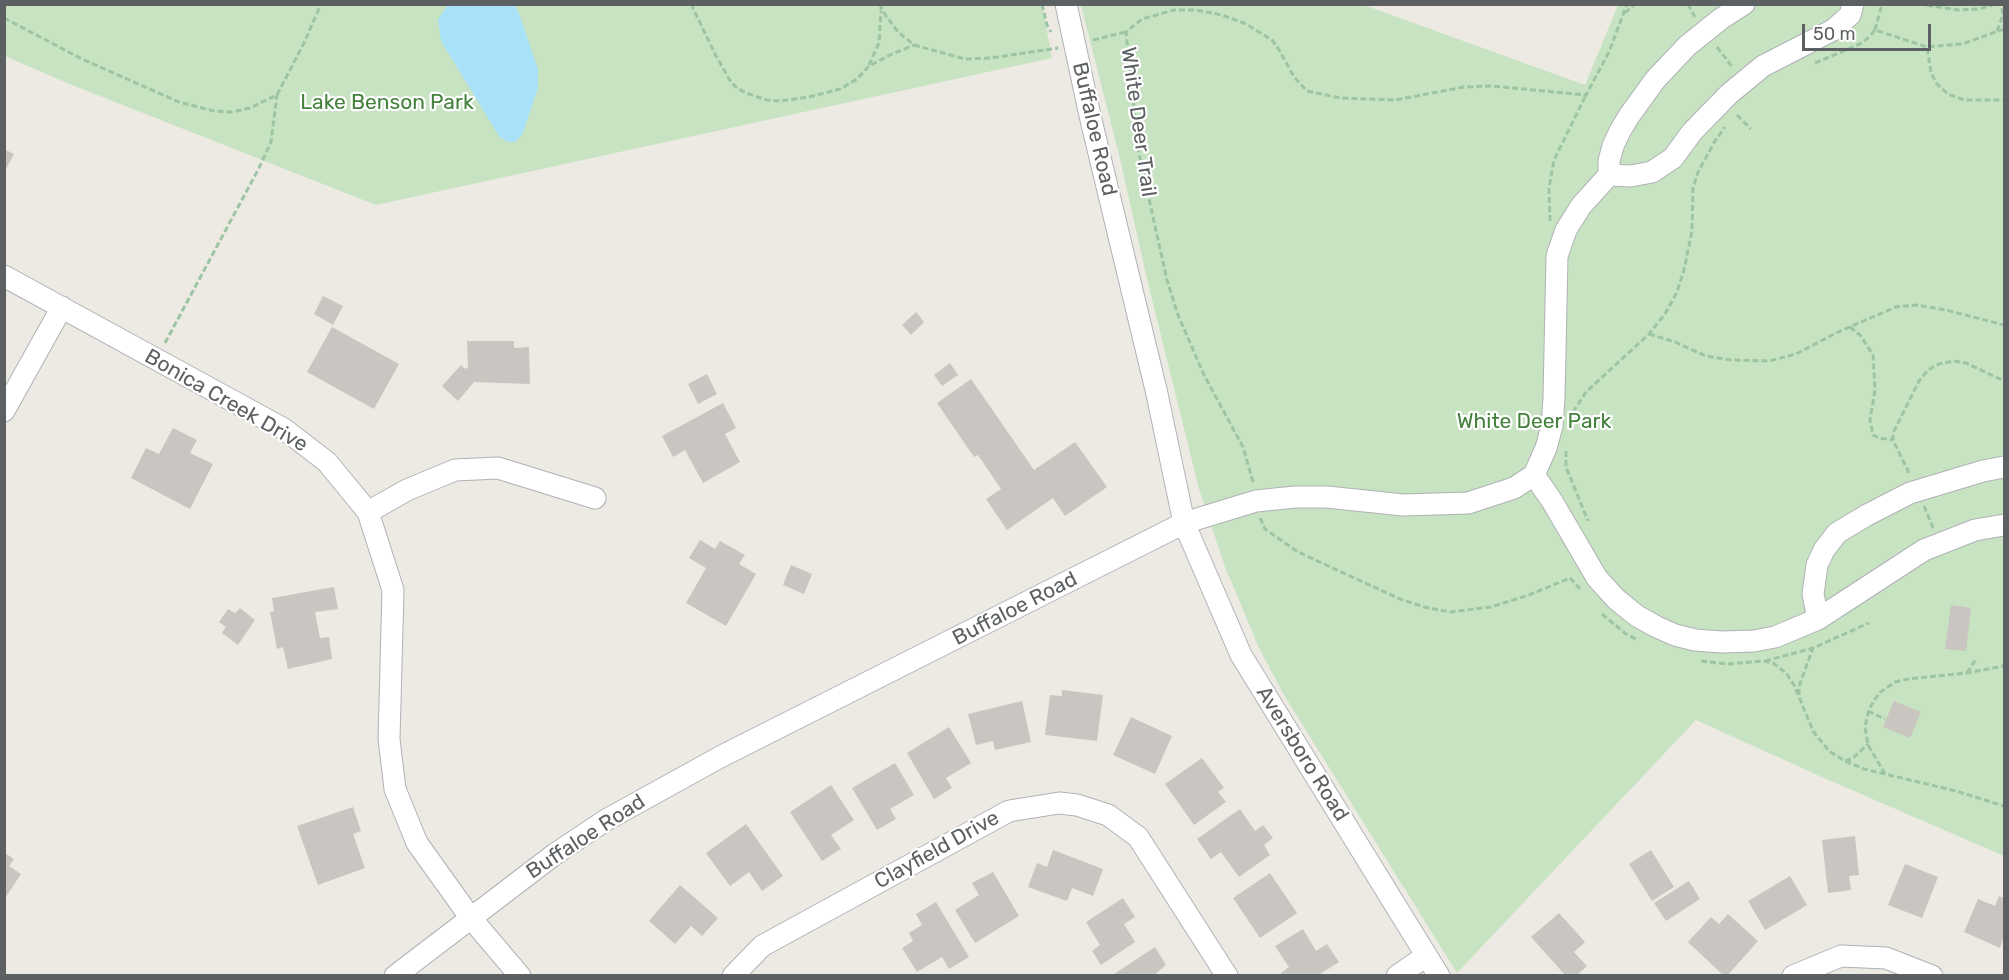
<!DOCTYPE html>
<style>
body{margin:0}
#map{position:relative;width:2009px;height:980px;overflow:hidden;background:#edeae4;font-family:Rubik,sans-serif}
canvas{display:block}
.frame{position:absolute;inset:0;border:6px solid #5c6063;pointer-events:none}
.scale{position:absolute;left:1802px;top:24px;width:129px;height:27px;box-sizing:border-box;border:3px solid #5c6063;border-top:0;padding-left:8px;font-size:18px;line-height:21px;white-space:nowrap;color:#5c6063;-webkit-text-stroke:4px #fff;paint-order:stroke}
</style>
<div id="map">
<canvas width="2009" height="980"></canvas>
<div class="frame"></div>
<div class="scale">50 m</div>
</div>
<script>
const g = document.querySelector('canvas').getContext('2d');
g.lineJoin = 'round';
function paint(path, color) {
  g.fillStyle = color;
  g.fill(path, 'evenodd');
}
function poly(rows) {
  const path = new Path2D();
  for (const r of rows) {
    path.moveTo(r[0], r[1]);
    for (let i = 2; i < r.length; i += 2) path.lineTo(r[i], r[i + 1]);
  }
  return path;
}
function strokePath(path, color, width, dash) {
  g.strokeStyle = color;
  g.lineWidth = width;
  g.lineCap = dash ? 'butt' : 'round';
  g.setLineDash(dash || []);
  g.stroke(path);
}
function drawText(font, color, halo, rows, align = 'center') {
  g.font = font + ' Rubik,sans-serif';
  g.lineWidth = 4.5;
  g.setLineDash([]);
  g.textBaseline = 'middle';
  g.strokeStyle = halo;
  g.fillStyle = color;
  for (const [text, x, y, turn = 0] of rows) {
    g.save();
    g.translate(x, y);
    g.rotate((+turn || 0) * Math.PI / 180);
    g.textAlign = isNaN(turn) ? turn : align;
    if (halo) g.strokeText(text, 0, 0);
    g.fillText(text, 0, 0);
    g.restore();
  }
}
paint(poly([
 [1042,4,1052,58,376,205,67,83,5,56,5,5],
 [1081,5,1364,5,1585,85,1618,5,2004,5,2004,856,1824,778,1696,720,1457,973,1284,695,1260,650,1225,567,1199,489,1148,283,1120,159]
]), '#c7e3c2');
paint(poly([
 [448,5,514,5,518,11,538,69,538,88,522,135,515,142,507,142,499,136,441,41,438,19]
]), '#a9e1f8');
paint(poly([
 [4,149,14,154,4,173],
 [323,296,343,306,333,325,314,314],
 [916,312,924,322,911,335,902,325],
 [332,327,399,364,374,409,307,372],
 [467,341,514,341,514,348,529,347,530,384,474,382,458,401,442,386,461,365,465,369,468,367],
 [950,363,958,375,942,386,934,375],
 [707,374,717,394,698,404,688,384],
 [971,379,1034,470,1075,442,1107,487,1065,516,1053,498,1007,530,986,499,1001,489,978,455,974,457,937,403],
 [723,403,736,428,725,434,740,462,703,483,685,450,673,457,662,436],
 [173,428,197,440,190,453,213,464,190,509,131,478,146,448,159,454],
 [700,540,715,549,720,541,745,555,739,564,756,574,726,626,686,603,706,568,689,558],
 [791,565,812,574,804,594,783,585],
 [334,587,338,609,315,612,320,638,329,637,332,659,288,669,283,647,277,649,270,612,274,611,272,598],
 [1951,605,1971,608,1966,651,1945,649],
 [240,608,255,620,238,645,222,633,226,627,219,622,228,609,235,613],
 [1062,690,1103,695,1097,741,1045,735,1050,695,1062,696],
 [1022,701,1031,742,995,750,993,741,976,745,968,714],
 [1894,701,1921,712,1910,738,1883,727],
 [1131,717,1172,736,1155,774,1113,755],
 [949,727,971,763,946,778,952,788,934,799,907,753],
 [1202,758,1224,788,1218,792,1226,802,1194,825,1165,784],
 [895,763,914,795,890,809,896,819,877,830,852,788],
 [831,785,854,820,831,835,841,849,822,861,790,812],
 [353,807,361,831,353,834,365,868,318,885,297,826],
 [1240,809,1255,831,1263,825,1273,838,1264,845,1270,855,1239,877,1221,852,1211,859,1197,839],
 [746,824,783,876,762,891,749,872,730,886,706,853],
 [1855,836,1859,875,1849,876,1851,890,1828,893,1822,840],
 [1053,850,1103,869,1093,896,1072,888,1067,901,1028,887,1037,863,1047,867],
 [1651,850,1674,887,1652,901,1629,864],
 [5,853,14,859,9,866,21,874,5,898],
 [1905,864,1938,877,1922,918,1888,905],
 [993,872,1019,916,975,943,955,910,979,895,972,883],
 [1270,873,1297,913,1260,938,1233,898],
 [1790,876,1807,905,1765,930,1748,901],
 [1689,881,1700,899,1666,921,1654,903],
 [680,885,718,918,702,936,691,926,675,944,649,921],
 [1999,896,2004,898,2004,936,2000,948,1964,932,1978,899,1995,906],
 [1123,898,1135,917,1124,924,1135,942,1101,965,1092,951,1100,945,1086,922],
 [936,902,969,957,949,969,942,957,917,972,902,948,913,941,909,933,922,925,916,914],
 [1559,913,1585,942,1574,952,1587,966,1576,976,1566,976,1531,937],
 [1728,914,1758,941,1727,976,1724,976,1688,942,1711,917,1719,924],
 [1303,929,1316,951,1327,944,1339,962,1317,976,1282,976,1281,973,1289,967,1275,946],
 [1155,947,1166,965,1153,976,1111,976]
]), '#c9c5c0');
const minor = poly([
 [1066,4,1091,120,1157,394,1184,523,1241,655,1439,976],
 [1609,175,1631,176,1652,172,1673,158,1692,132,1729,94,1763,66,1833,30,1850,15,1853,4],
 [4,276,284,429,327,462,368,512,393,590,389,739,395,789,417,843,470,917,520,976],
 [4,411,62,307],
 [1534,475,1552,501,1597,578,1616,599,1637,616,1657,627,1675,635,1695,640,1722,642,1754,641,1775,637,1818,619,1924,550,1975,530,2004,525],
 [368,512,407,490,455,470,498,468,595,498],
 [1818,619,1813,594,1817,565,1824,550,1837,533,1867,515,1910,493,1983,471,2004,467],
 [395,976,555,854,606,820,722,756,1184,523,1256,501,1295,497,1327,497,1403,505,1468,503,1514,488,1534,475,1546,448,1552,426,1554,398,1557,256,1566,230,1581,206,1609,175,1609,161,1613,146,1620,131,1629,116,1655,80,1687,46,1722,18,1744,4],
 [733,976,762,946,1009,811,1059,803,1077,805,1108,815,1138,837,1227,976],
 [1397,976,1426,956],
 [1793,976,1841,956,1886,958,1932,976]
]);
strokePath(minor, '#afb2b5', 23);
strokePath(poly([
 [691,4,716,56,731,82,737,88,746,93,767,100,780,101,809,97,840,89,857,79,869,66,890,55,914,45],
 [881,4,881,9,898,32,914,45,965,59,991,58,1058,48],
 [1042,4,1047,25,1051,32],
 [1688,4,1695,17],
 [1918,4,1959,10,1979,9,1996,4],
 [2003,4,2004,5],
 [1625,13,1635,4],
 [4,18,82,59,179,102,214,111,232,112,250,108,277,95,304,43,321,4],
 [2004,29,1962,44,1927,47,1931,73,1937,84,1948,94,1964,100,2004,100],
 [1875,30,1882,4],
 [1997,31,2003,15,2001,4],
 [1093,40,1126,32],
 [1717,47,1733,68],
 [1815,63,1860,44,1868,38,1875,30,1927,47],
 [869,65,879,43,881,11],
 [1737,115,1751,129],
 [1550,221,1549,188,1554,160,1586,95],
 [1850,327,1860,335,1873,355,1875,390,1870,420,1873,435,1879,438,1893,440],
 [1649,334,1675,342,1706,356,1731,360,1769,361,1796,354,1838,332,1896,307,1916,305,1946,310,2004,325],
 [165,343,259,168,271,142,277,95],
 [1573,412,1586,392,1649,334,1665,314,1677,292,1684,270,1692,231,1693,188,1698,172,1715,141,1725,127],
 [1566,451,1566,467,1588,521],
 [1909,473,1893,440,1893,433,1919,381,1928,370,1939,364,1954,361,1966,363,2004,381],
 [1253,482,1243,447,1204,375,1178,315,1167,280,1139,154,1126,32,1142,19,1174,10,1196,10,1222,15,1246,24,1272,40,1278,48,1294,77,1307,91,1341,98,1395,100,1464,87,1492,86,1586,95,1609,52,1627,4],
 [1924,506,1933,528],
 [1260,518,1265,529,1298,552,1400,599,1424,607,1450,612,1491,607,1529,595,1570,578,1580,589],
 [1602,614,1626,634,1638,640],
 [1701,661,1727,664,1763,661,1773,663,1786,673,1794,685,1813,731,1829,751,1845,761,1864,769,1956,791,2004,806],
 [1765,661,1813,648,1869,623],
 [1967,673,1976,659],
 [1799,695,1799,686,1813,648],
 [1868,711,1885,719],
 [1845,761,1853,758,1868,744],
 [1885,774,1868,745,1865,727,1869,709,1879,693,1895,682,1908,679,1966,673,2004,666]
]), '#9dc5a3', 3, [6, 3]);
strokePath(minor, '#fff', 21);
drawText('21px', '#43813c', '#fff', [
 ["Lake Benson Park",387,103],
 ["White Deer Park",1534,422]
]);
drawText('21px', '#5c6063', '#fff', [
 ["White Deer Trail",1138,122,82],
 ["Buffaloe Road",1094,129,77],
 ["Bonica Creek Drive",226,401,30],
 ["Buffaloe Road",1015,609,-27],
 ["Aversboro Road",1302,754,58],
 ["Buffaloe Road",586,837,-33],
 ["Clayfield Drive",937,850,-29]
]);
</script>
